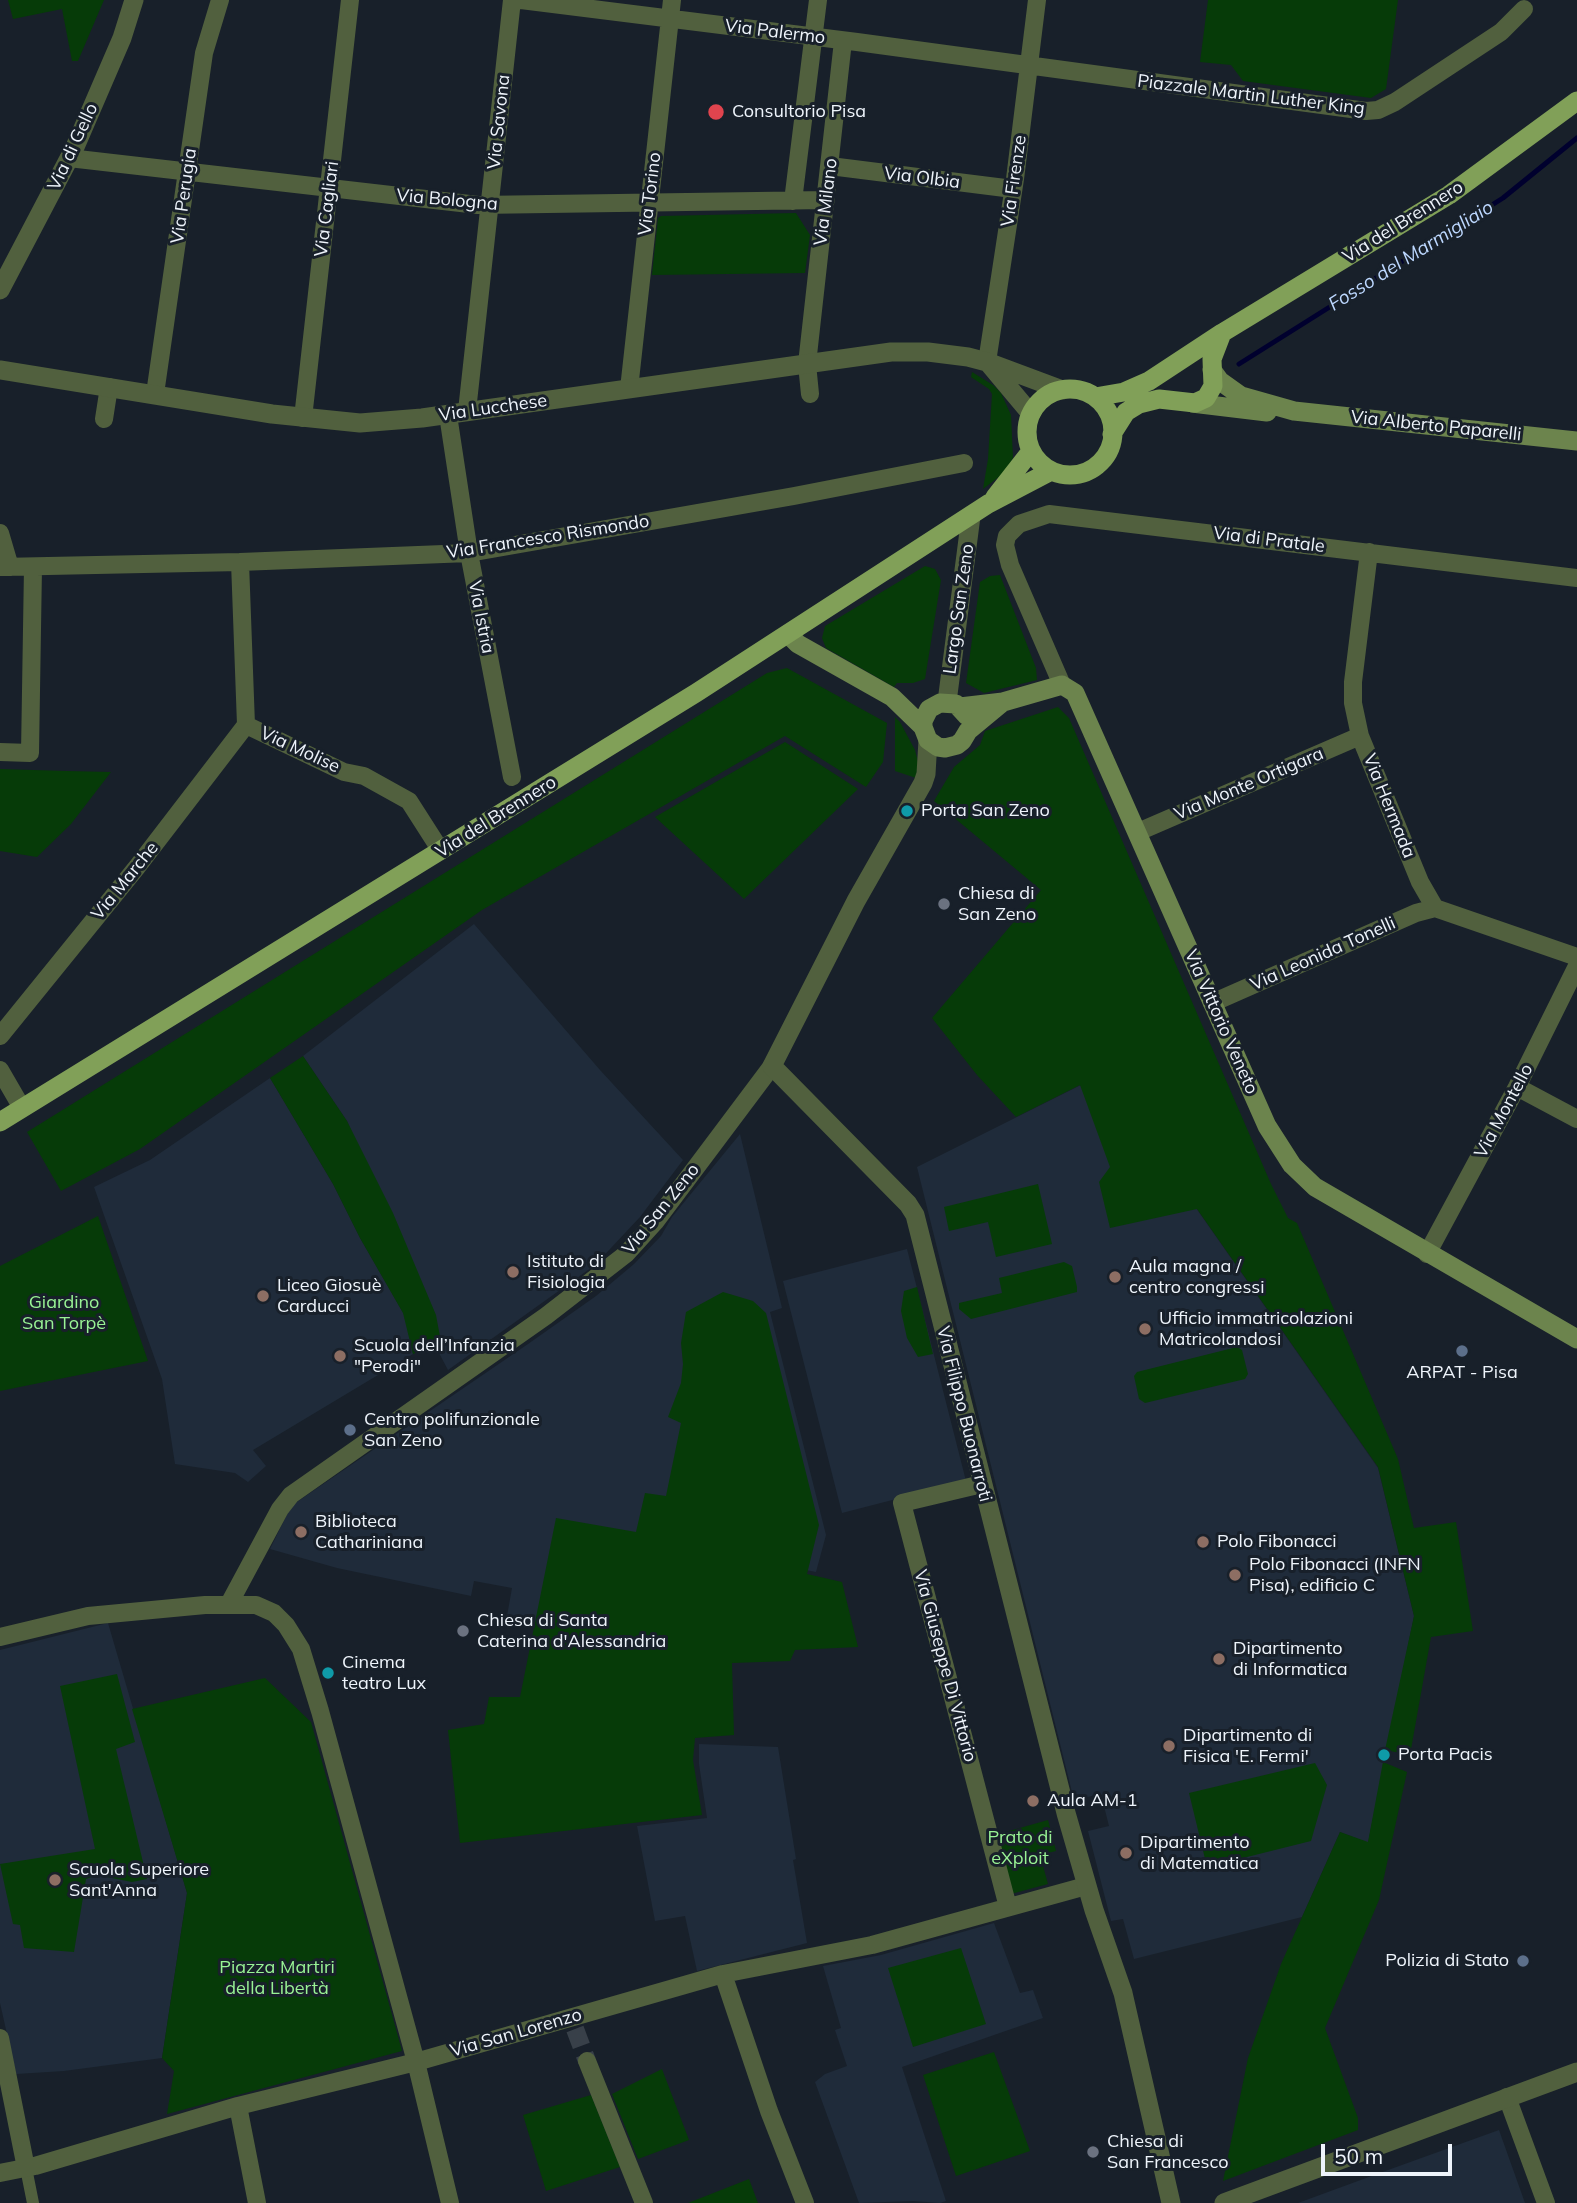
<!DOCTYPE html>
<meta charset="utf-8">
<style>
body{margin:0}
#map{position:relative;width:1577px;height:2203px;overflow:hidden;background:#18202a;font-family:Mulish,sans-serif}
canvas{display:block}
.scale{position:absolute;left:1321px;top:2144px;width:131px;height:32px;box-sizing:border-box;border:4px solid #eef4fb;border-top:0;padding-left:9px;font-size:21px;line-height:24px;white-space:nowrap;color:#eef4fb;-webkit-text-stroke:5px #18202a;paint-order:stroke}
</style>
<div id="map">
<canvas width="1577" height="2203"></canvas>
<div class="scale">50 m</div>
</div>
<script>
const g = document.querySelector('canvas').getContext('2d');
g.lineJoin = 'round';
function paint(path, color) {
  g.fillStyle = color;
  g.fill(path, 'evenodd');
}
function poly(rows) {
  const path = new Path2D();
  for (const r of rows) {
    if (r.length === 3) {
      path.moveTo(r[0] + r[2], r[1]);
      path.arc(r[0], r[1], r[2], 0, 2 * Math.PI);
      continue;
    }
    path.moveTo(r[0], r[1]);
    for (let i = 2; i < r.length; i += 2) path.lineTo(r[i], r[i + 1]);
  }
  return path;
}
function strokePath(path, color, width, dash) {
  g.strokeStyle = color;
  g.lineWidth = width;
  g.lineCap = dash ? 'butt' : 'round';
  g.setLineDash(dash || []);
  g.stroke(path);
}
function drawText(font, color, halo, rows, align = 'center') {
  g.font = font + ' Mulish,sans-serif';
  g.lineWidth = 6;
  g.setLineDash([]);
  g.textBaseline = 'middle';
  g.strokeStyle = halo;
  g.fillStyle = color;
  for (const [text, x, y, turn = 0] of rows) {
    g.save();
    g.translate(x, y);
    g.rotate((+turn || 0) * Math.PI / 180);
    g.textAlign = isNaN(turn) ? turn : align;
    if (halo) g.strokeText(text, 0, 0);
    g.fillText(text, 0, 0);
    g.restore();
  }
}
paint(poly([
 [474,924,600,1070,683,1160,640,1217,595,1265,448,1370,439,1353,441,1342,347,1121,303,1056],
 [1129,1061,1196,1208,1378,1468,1414,1616,1368,1843,1340,1832,1302,1917,1134,1959,1123,1919,1111,1921,1088,1831,1109,1826,1101,1794,1083,1798,1072,1792,917,1167],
 [270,1078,333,1184,360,1238,405,1316,413,1354,253,1450,266,1466,248,1482,235,1473,175,1464,162,1379,94,1187,150,1160],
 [740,1134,782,1308,770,1312,826,1535,816,1572,667,1543,643,1645,507,1616,512,1588,474,1581,471,1596,337,1568,270,1549,291,1506,528,1344,596,1296,634,1264,661,1236,672,1217],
 [907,1249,966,1481,842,1513,783,1281],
 [108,1623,187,1893,162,2058,64,2071,16,2074,0,2003,0,1650],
 [699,1744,778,1747,796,1859,793,1860,807,1943,697,1971,685,1916,655,1921,637,1826,707,1818,699,1764],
 [994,1923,1020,1993,1033,1990,1043,2018,902,2067,946,2201,940,2203,913,2201,859,2203,815,2082,825,2074,847,2066,835,2030,841,2028,823,1966,881,1955],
 [1499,2130,1525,2203,1298,2203,1377,2174]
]), '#1f2b3a');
paint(poly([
 [8,0,104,0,78,61,72,61,62,9,13,19],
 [1208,0,1398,0,1386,89,1371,98,1243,81,1231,65,1200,62],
 [796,213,810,235,805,273,652,275,658,218,661,216],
 [972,372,993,385,1001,393,1011,415,1013,458,1004,473,983,489,988,459,992,394,989,389,971,377],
 [925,566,935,569,941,580,925,679,913,683,897,683,894,687,826,648,822,638,825,626],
 [1000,575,1036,668,1037,680,984,693,966,683,980,582,990,576],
 [787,668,887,723,883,762,866,787,785,736,482,910,140,1149,61,1191,27,1132,767,673],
 [1058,707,1069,718,1271,1184,1288,1218,1297,1223,1398,1459,1414,1528,1456,1522,1473,1631,1431,1637,1410,1755,1385,1750,1414,1616,1378,1467,1197,1209,1110,1228,1099,1182,1110,1167,1080,1085,1016,1117,977,1075,932,1018,1041,890,934,801,954,767,980,745,985,731],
 [895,717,900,722,915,750,918,762,916,778,895,771],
 [785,742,858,789,744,899,655,817],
 [0,769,67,771,111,772,71,824,37,857,0,851],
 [303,1056,347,1121,393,1213,436,1315,441,1342,413,1354,403,1313,360,1238,333,1184,270,1078],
 [1038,1184,1052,1244,996,1257,988,1222,949,1231,944,1207],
 [98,1216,148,1361,0,1391,0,1266],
 [1064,1262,1072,1266,1077,1287,1077,1292,1073,1293,971,1319,959,1309,959,1303,1002,1293,999,1278],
 [917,1287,933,1354,918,1357,907,1338,901,1311,904,1291],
 [723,1292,753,1301,766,1313,819,1525,807,1574,842,1582,858,1647,795,1650,790,1661,732,1663,734,1735,695,1738,693,1760,702,1815,460,1843,448,1730,484,1724,489,1697,520,1697,556,1518,636,1532,645,1493,666,1496,681,1423,668,1417,681,1383,683,1364,681,1343,686,1312],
 [1237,1347,1242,1350,1248,1374,1245,1379,1145,1403,1139,1399,1134,1376,1137,1372],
 [117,1674,135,1742,116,1749,147,1879,132,1882,107,1877,103,1873,86,1879,74,1952,24,1948,20,1925,13,1924,0,1864,95,1849,60,1686],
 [265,1678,311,1722,402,2051,167,2114,174,2071,162,2058,187,1893,132,1709],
 [1383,1762,1407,1772,1379,1900,1325,2028,1358,2118,1358,2130,1223,2181,1248,2058,1281,1964,1340,1832,1368,1842],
 [1315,1763,1327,1785,1311,1841,1207,1867,1189,1793],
 [1048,1820,1056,1851,1040,1855,1048,1884,1011,1894,995,1835],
 [961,1948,986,2024,913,2047,888,1968],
 [994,2052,1030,2151,956,2176,923,2075],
 [662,2069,689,2140,638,2159,612,2094],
 [591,2095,620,2167,546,2191,523,2115],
 [749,2179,758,2203,688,2203]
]), '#063b08');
strokePath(poly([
 [1239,364,1503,198,1577,138]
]), '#00002e', 5);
strokePath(poly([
 [575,2029,587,2061]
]), '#384049', 18, [18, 9]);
strokePath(poly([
 [26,2168,33,2203]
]), '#51603e', 12);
strokePath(poly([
 [521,0,857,42,1366,111,1378,110,1395,102,1501,32,1524,9],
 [69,158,478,205,826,200],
 [830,166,1013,189],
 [793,201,818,0],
 [987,362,1015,179,1037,0],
 [629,389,672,0],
 [155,394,204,53,220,0],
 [810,394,807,364,843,41],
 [467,411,512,0],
 [448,415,469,553,512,777],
 [303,418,350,0],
 [104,419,109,387],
 [0,533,10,567],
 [1369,552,1353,682,1353,703,1360,736,1420,882,1435,908,1577,957],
 [240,562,246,725,344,772,364,776,409,801,441,851],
 [0,567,240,562,469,553,794,496,964,463],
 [1062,685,1010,565,1005,545,1007,536,1019,524,1049,514,1577,578],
 [0,752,30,753,33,567],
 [1138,832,1360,736],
 [1212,1003,1416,913,1435,908],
 [0,1036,137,867,246,725],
 [0,1070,22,1108],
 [1517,1087,1577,1119],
 [1427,1254,1517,1087,1577,966],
 [982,1484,902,1503,1008,1907],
 [229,1604,280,1509,291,1495,546,1316,626,1254,655,1222,772,1066],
 [0,1637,88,1616,205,1605,256,1605,274,1613,286,1625,301,1649,320,1711,416,2062,450,2203],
 [723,1974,769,2111,805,2203],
 [0,2038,26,2168],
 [587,2061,644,2203],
 [1507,2097,1546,2203],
 [238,2106,257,2203],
 [0,2173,35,2166,238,2106,416,2062,723,1974,872,1945,1086,1886]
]), '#51603e', 18);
strokePath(poly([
 [0,290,75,147,122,38,134,0],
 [990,365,1031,414],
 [0,370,272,414,360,423,422,418,891,352,928,352,968,357,987,362,1062,390],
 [947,702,971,516],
 [928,740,926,774,923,783,856,901,772,1066,908,1204,915,1215,1066,1813,1094,1910,1123,1993,1171,2203],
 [1224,2203,1577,2072]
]), '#51603e', 19);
strokePath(poly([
 [1212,370,1220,381,1241,396,1294,411,1577,441],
 [1192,403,1267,412],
 [788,634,798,644,892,697,923,727,928,740,938,747,945,748,957,745,962,741,968,731,1003,702],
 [960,707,1003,702,1062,685,1075,693,1267,1126,1292,1165,1315,1187,1577,1339],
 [923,727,923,721,929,709,940,703,956,704,967,716]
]), '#6c844d', 19);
strokePath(poly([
 [1070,432,43],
 [1095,397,1124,392,1149,381,1222,333,1449,195,1577,101],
 [1112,434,1126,412,1139,404,1159,399,1195,403,1206,398,1213,386,1212,359,1222,333],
 [995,497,1031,451],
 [0,1122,696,693,988,504,1051,471]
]), '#81a058', 19);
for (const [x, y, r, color] of [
 [716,112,9,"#e0444e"],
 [907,811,7,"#0f9aa8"],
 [944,904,7,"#6b7280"],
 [513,1272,7,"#8d6e63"],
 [1115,1277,7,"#8d6e63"],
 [263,1296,7,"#8d6e63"],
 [1145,1329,7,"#8d6e63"],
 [1462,1351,7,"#5c6f8a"],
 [340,1356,7,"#8d6e63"],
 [350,1430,7,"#5c6f8a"],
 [301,1532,7,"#8d6e63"],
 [1203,1542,7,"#8d6e63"],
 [1235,1575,7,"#8d6e63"],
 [463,1631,7,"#6b7280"],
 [1219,1659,7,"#8d6e63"],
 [328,1673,7,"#0f9aa8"],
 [1169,1746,7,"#8d6e63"],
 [1384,1755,7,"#0f9aa8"],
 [1033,1801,7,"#8d6e63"],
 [1126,1853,7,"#8d6e63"],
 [55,1880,7,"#8d6e63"],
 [1523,1961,7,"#5c6f8a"],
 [1093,2152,7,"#6b7280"]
]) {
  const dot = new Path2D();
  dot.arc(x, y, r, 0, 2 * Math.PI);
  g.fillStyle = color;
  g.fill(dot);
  strokePath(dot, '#18202a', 2.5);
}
drawText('18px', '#eef4fb', '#18202a', [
 ["Via Palermo",775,32,7],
 ["Piazzale Martin Luther King",1251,95,7],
 ["Via Savona",499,122,-84],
 ["Via di Gello",73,147,-65],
 ["Via Olbia",922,178,7],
 ["Via Firenze",1014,181,-82],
 ["Via Torino",650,194,-83],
 ["Via Perugia",184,196,-82],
 ["Via Bologna",447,200,5],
 ["Via Milano",826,202,-83],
 ["Via Cagliari",327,209,-83],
 ["Via del Brennero",1403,222,-32],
 ["Via Lucchese",493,408,-8],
 ["Via Alberto Paparelli",1436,426,6],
 ["Via Francesco Rismondo",548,537,-9],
 ["Via di Pratale",1269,540,7],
 ["Largo San Zeno",959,609,-82],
 ["Via Istria",481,617,79],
 ["Via Molise",300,750,25],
 ["Via Monte Ortigara",1249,784,-23],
 ["Via Hermada",1389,806,68],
 ["Via del Brennero",496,817,-32],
 ["Via Marche",125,881,-51],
 ["Via Leonida Tonelli",1323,954,-24],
 ["Via Vittorio Veneto",1221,1022,66],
 ["Via Montello",1504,1111,-62],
 ["Via San Zeno",661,1209,-51],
 ["Via Filippo Buonarroti",964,1414,76],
 ["Via Giuseppe Di Vittorio",945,1666,75],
 ["Via San Lorenzo",516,2033,-16]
]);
drawText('18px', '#eef4fb', '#18202a', [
 ["Consultorio Pisa",732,112],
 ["Porta San Zeno",921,811],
 ["Chiesa di",958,894],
 ["San Zeno",958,915],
 ["Istituto di",527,1262],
 ["Fisiologia",527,1283],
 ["Aula magna /",1129,1267],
 ["centro congressi",1129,1288],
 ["Liceo Giosuè",277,1286],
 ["Carducci",277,1307],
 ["Ufficio immatricolazioni",1159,1319],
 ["Matricolandosi",1159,1340],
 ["Scuola dell’Infanzia",354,1346],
 ["\"Perodi\"",354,1367],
 ["ARPAT - Pisa",1462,1373,"center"],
 ["Centro polifunzionale",364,1420],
 ["San Zeno",364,1441],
 ["Biblioteca",315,1522],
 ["Cathariniana",315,1543],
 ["Polo Fibonacci",1217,1542],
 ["Polo Fibonacci (INFN",1249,1565],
 ["Pisa), edificio C",1249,1586],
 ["Chiesa di Santa",477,1621],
 ["Caterina d'Alessandria",477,1642],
 ["Dipartimento",1233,1649],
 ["di Informatica",1233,1670],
 ["Cinema",342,1663],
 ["teatro Lux",342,1684],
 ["Dipartimento di",1183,1736],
 ["Fisica 'E. Fermi'",1183,1757],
 ["Porta Pacis",1398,1755],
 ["Aula AM-1",1047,1801],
 ["Dipartimento",1140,1843],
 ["di Matematica",1140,1864],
 ["Scuola Superiore",69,1870],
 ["Sant'Anna",69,1891],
 ["Polizia di Stato",1509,1961,"right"],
 ["Chiesa di",1107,2142],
 ["San Francesco",1107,2163]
], 'left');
drawText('18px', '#99f395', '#18202a', [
 ["Giardino",64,1303],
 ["San Torpè",64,1324],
 ["Prato di",1020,1838],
 ["eXploit",1020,1859],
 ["Piazza Martiri",277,1968],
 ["della Libertà",277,1989]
]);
drawText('italic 19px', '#bdd8ff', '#18202a', [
 ["Fosso del Marmigliaio",1411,256,-32]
]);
</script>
